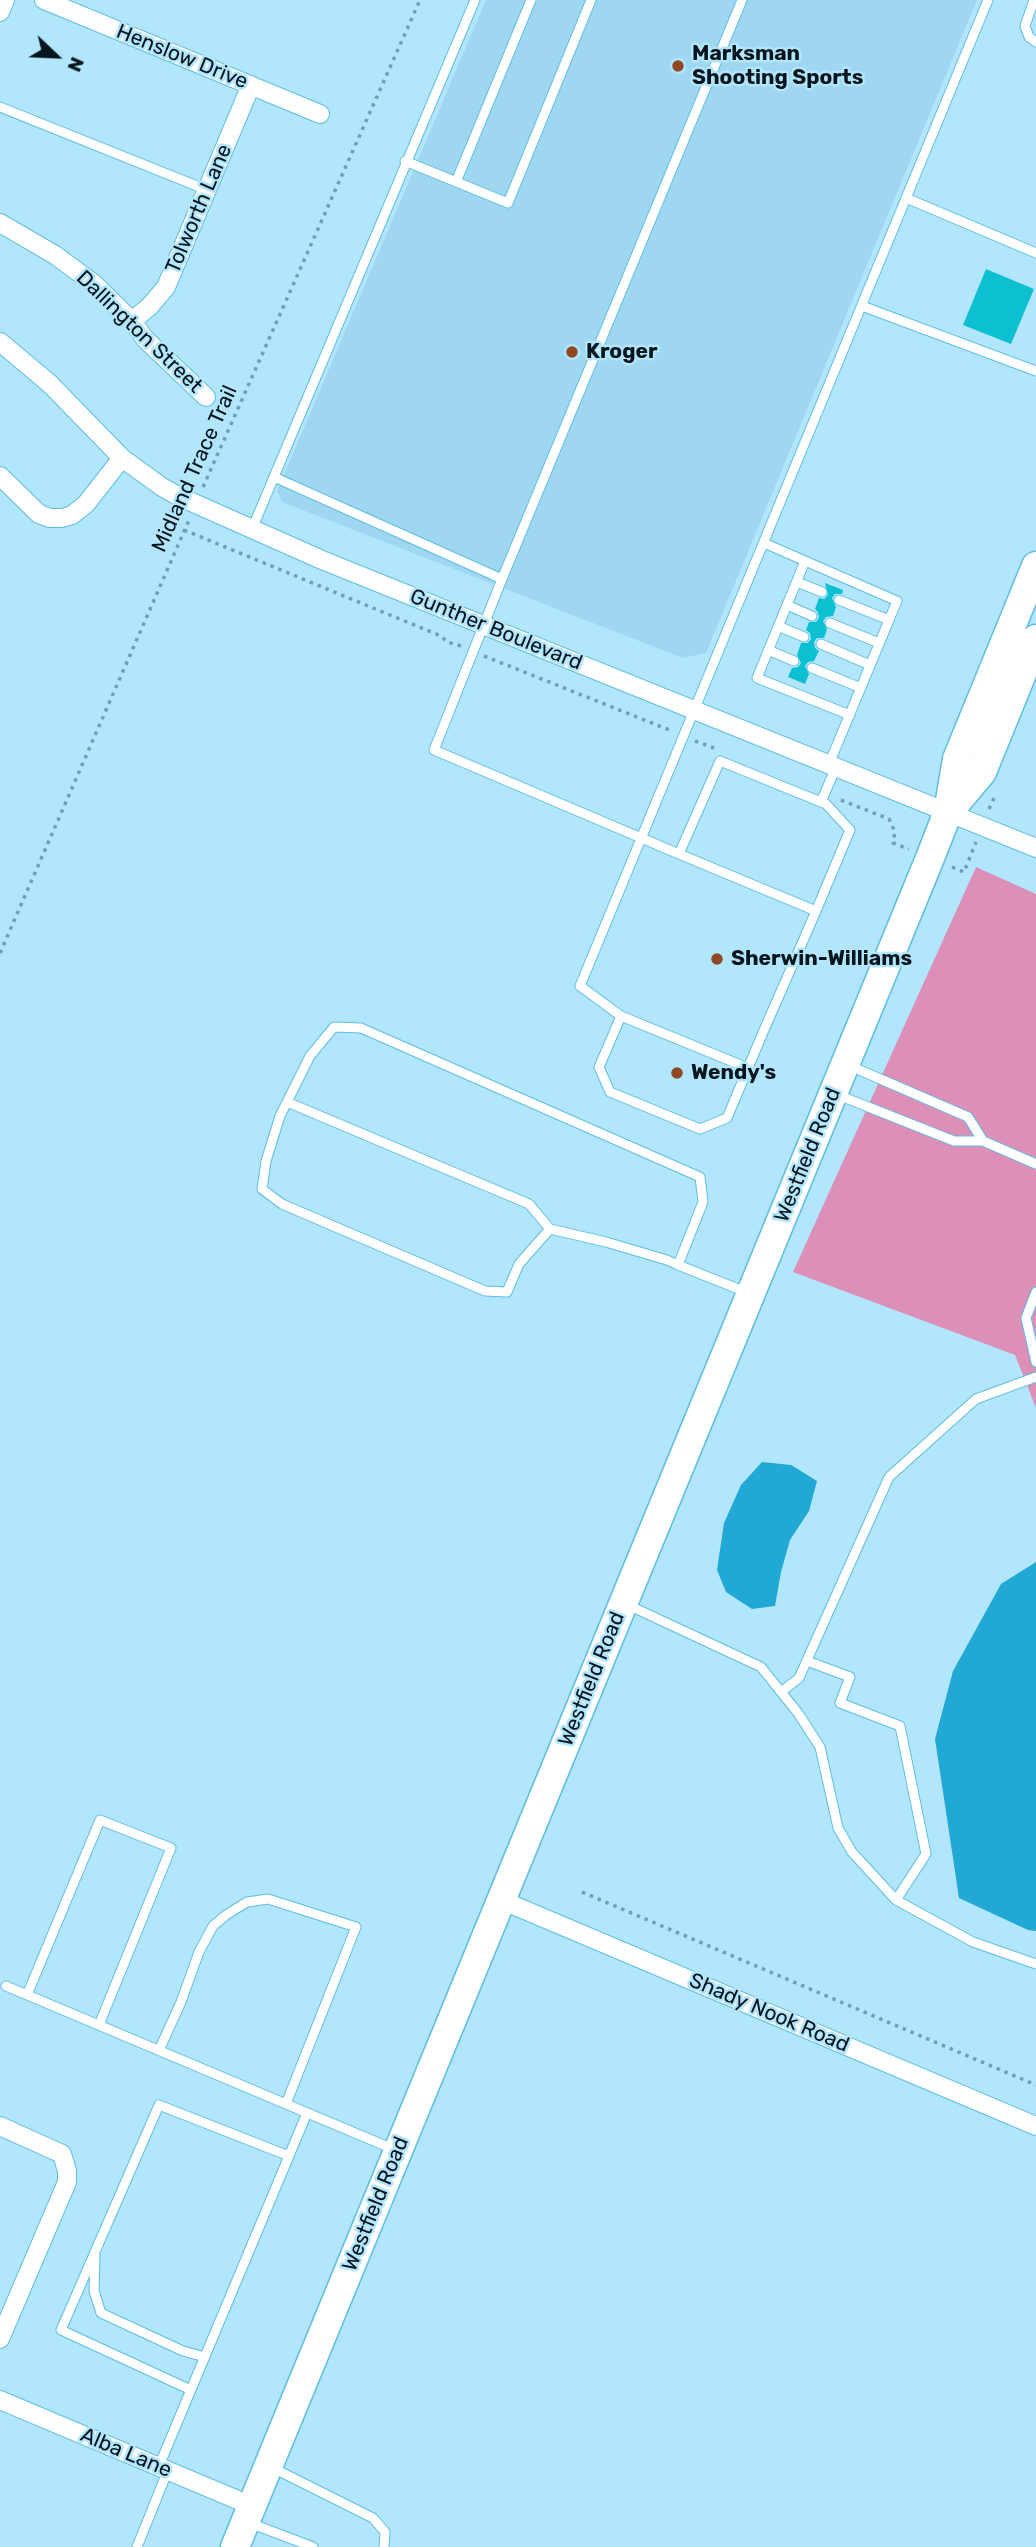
<!DOCTYPE html>
<style>
body{margin:0}
#map{position:relative;width:1036px;height:2547px;overflow:hidden;background:#b2e6fe;font-family:Rubik,sans-serif}
canvas{display:block}
.north{position:absolute;left:21px;top:21px;width:70px;height:70px;-webkit-text-stroke:5px #b2e6fe;paint-order:stroke;rotate:113deg;font-size:19px;font-weight:700;line-height:28px;text-align:center;color:#02141c}
.north::after{content:'';display:block;margin:auto;width:24px;height:32px;background:#02141c;clip-path:polygon(50% 0,100% 100%,50% 72%,0 100%)}
</style>
<div id="map">
<canvas width="1036" height="2547"></canvas>
<div class="north">N</div>
</div>
<script>
const g = document.querySelector('canvas').getContext('2d');
g.lineJoin = 'round';
function paint(path, color) {
  g.fillStyle = color;
  g.fill(path, 'evenodd');
}
function poly(rows) {
  const path = new Path2D();
  for (const r of rows) {
    path.moveTo(r[0], r[1]);
    for (let i = 2; i < r.length; i += 2) path.lineTo(r[i], r[i + 1]);
  }
  return path;
}
function strokePath(path, color, width, dash) {
  g.strokeStyle = color;
  g.lineWidth = width;
  g.lineCap = dash ? 'butt' : 'round';
  g.setLineDash(dash || []);
  g.stroke(path);
}
function drawText(font, color, halo, rows, align = 'center') {
  g.font = font + ' Rubik,sans-serif';
  g.lineWidth = 5;
  g.setLineDash([]);
  g.textBaseline = 'middle';
  g.strokeStyle = halo;
  g.fillStyle = color;
  for (const [text, x, y, turn = 0] of rows) {
    g.save();
    g.translate(x, y);
    g.rotate((+turn || 0) * Math.PI / 180);
    g.textAlign = isNaN(turn) ? turn : align;
    if (halo) g.strokeText(text, 0, 0);
    g.fillText(text, 0, 0);
    g.restore();
  }
}
paint(poly([
 [486,0,977,0,706,653,683,658,282,502,277,491]
]), '#9ed7ef');
paint(poly([
 [976,867,1036,894,1036,1408,1015,1355,793,1272]
]), '#dc90b8');
paint(poly([
 [762,1462,791,1465,817,1481,809,1511,790,1540,781,1572,775,1606,752,1609,726,1592,717,1570,724,1523,741,1485],
 [1036,1562,1036,1931,1028,1930,959,1898,935,1739,953,1671,1001,1584]
]), '#22a8d5');
paint(poly([
 [986,269,1034,289,1011,344,963,325],
 [825,583,843,590,842,594,835,594,832,598,836,607,833,616,826,617,823,621,827,629,824,638,817,638,814,642,815,648,819,651,814,661,808,662,805,666,809,674,805,684,788,677,792,668,798,667,801,663,797,655,801,643,808,643,811,639,810,633,806,630,809,622,816,622,819,618,818,612,815,609,819,598,824,599,828,595]
]), '#0cbfd1');
const service = poly([
 [1034,0,1025,26,1029,37,1036,42],
 [0,107,207,190],
 [405,161,508,203,591,0],
 [456,182,531,0],
 [906,198,1036,253],
 [862,306,1036,371],
 [274,477,502,579],
 [252,529,475,0],
 [764,543,897,601,829,764],
 [805,561,757,678,850,715],
 [797,582,822,592],
 [839,600,889,620],
 [787,605,812,616],
 [830,623,879,643],
 [778,626,804,637],
 [821,644,870,665],
 [768,650,794,661],
 [812,668,861,688],
 [821,802,836,767],
 [679,854,434,750,502,579,742,0],
 [816,911,679,854,720,761,826,804,850,830,816,911,803,941,764,1030,748,1068,727,1118,700,1129,610,1092,599,1067,621,1016,580,986,988,0],
 [621,1016,748,1068],
 [848,1065,968,1117,983,1141],
 [838,1095,954,1141,983,1141,1036,1164],
 [287,1102,529,1204,550,1229],
 [678,1265,703,1202,700,1177,361,1028,334,1027,310,1056,280,1116,266,1161,262,1189,282,1204,485,1291,507,1292,519,1264,550,1229,606,1242,667,1260,678,1265,746,1292],
 [1036,1292,1026,1318,1036,1362],
 [628,1605,761,1667,798,1713,820,1747,838,1828,852,1852,896,1900,973,1942,1036,1964],
 [807,1661,850,1677,840,1703,900,1726,926,1854,896,1900],
 [781,1692,799,1678,889,1477,976,1399,1036,1377],
 [6,1986,393,2149],
 [27,1995,100,1820,171,1848,99,2025],
 [159,2050,181,2002,199,1952,213,1926,226,1915,247,1902,268,1899,356,1927,286,2104],
 [95,2255,94,2291,101,2313,183,2351,205,2357],
 [191,2390,61,2330,159,2105,289,2156],
 [159,2466,307,2113],
 [273,2468,373,2518,385,2532,384,2547],
 [247,2522,313,2547],
 [137,2547,168,2470]
]);
const minor = poly([
 [44,0,320,114],
 [0,12,5,0],
 [0,223,55,255,93,283,132,321,145,339,206,397],
 [132,321,150,306,166,287,251,85],
 [0,342,50,384,122,458,162,487,178,496,322,560,1036,848],
 [0,476,39,514,50,518,62,518,72,515,86,504,122,458],
 [501,1900,1036,2126],
 [0,2126,62,2154,67,2171,67,2182,0,2339],
 [0,2400,252,2506]
]);
const primary = poly([
 [950,810,982,772,1036,639],
 [235,2547,930,858,948,812,957,759,1036,566]
]);
strokePath(service, '#5ebde4', 11);
strokePath(minor, '#5ebde4', 20);
strokePath(primary, '#5ebde4', 31);
strokePath(poly([
 [203,487,420,0],
 [184,530,441,636,447,642,461,646],
 [484,656,672,731],
 [695,741,714,748],
 [841,800,889,819,895,832,893,843,909,849],
 [989,809,996,794],
 [952,867,964,872,976,842],
 [0,953,189,520],
 [582,1892,1036,2085]
]), '#759eb0', 3.5, [3.5, 5]);
strokePath(service, '#fff', 9);
strokePath(minor, '#fff', 18);
strokePath(primary, '#fff', 28);
for (const [x, y, r, color] of [
 [678,66,7,"#8f4822"],
 [572,352,7,"#8f4822"],
 [717,959,7,"#8f4822"],
 [677,1073,7,"#8f4822"]
]) {
  const dot = new Path2D();
  dot.arc(x, y, r, 0, 2 * Math.PI);
  g.fillStyle = color;
  g.fill(dot);
  strokePath(dot, '#b2e6fe', 2.5);
}
drawText('bold 21px', '#02141c', '#b2e6fe', [
 ["Marksman",692,54],
 ["Shooting Sports",692,78],
 ["Kroger",586,352],
 ["Sherwin-Williams",731,959],
 ["Wendy's",691,1073]
], 'left');
drawText('21px', '#02141c', '#b2e6fe', [
 ["Henslow Drive",182,57,22],
 ["Tolworth Lane",199,209,-67],
 ["Dallington Street",139,332,44],
 ["Midland Trace Trail",195,469,-66],
 ["Gunther Boulevard",496,630,22],
 ["Westfield Road",808,1155,-68],
 ["Westfield Road",592,1679,-68],
 ["Shady Nook Road",769,2013,23],
 ["Westfield Road",376,2204,-68],
 ["Alba Lane",126,2453,23]
]);
</script>
